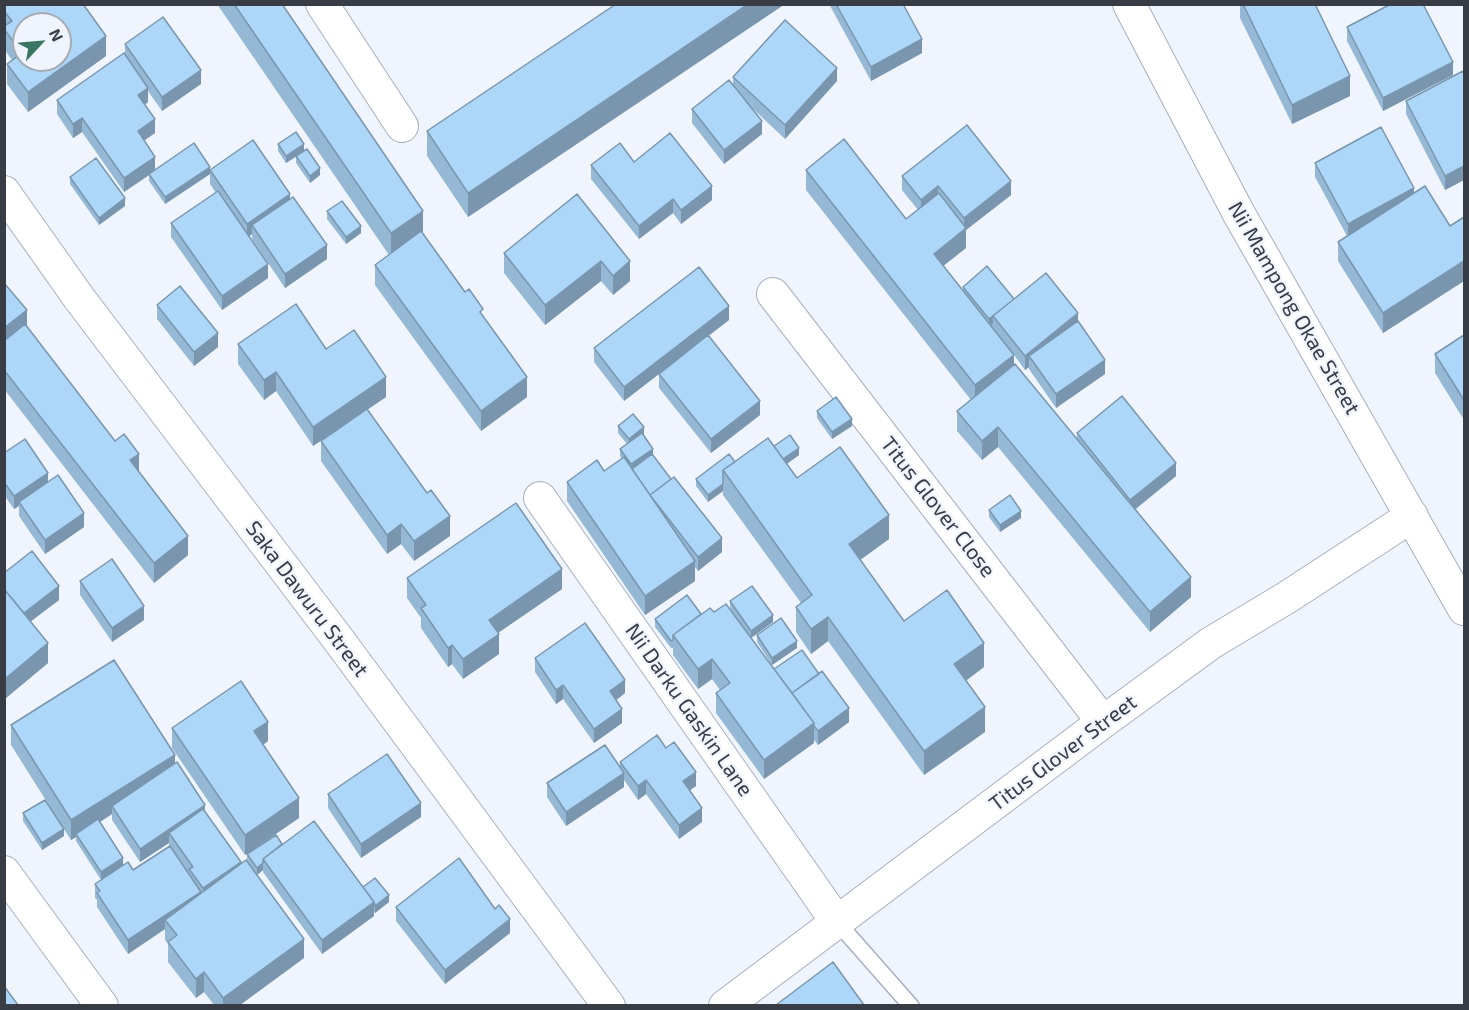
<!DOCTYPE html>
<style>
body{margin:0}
#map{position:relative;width:1469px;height:1010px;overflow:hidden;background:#f0f5fd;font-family:"Exo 2",sans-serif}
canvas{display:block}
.frame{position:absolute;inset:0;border:6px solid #383c44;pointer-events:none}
.north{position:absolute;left:12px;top:12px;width:60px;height:60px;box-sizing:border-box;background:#f0f5fd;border:2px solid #a6abb3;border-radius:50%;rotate:64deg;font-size:16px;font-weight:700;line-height:24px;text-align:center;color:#383c44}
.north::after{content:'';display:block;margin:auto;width:21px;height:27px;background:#3a7763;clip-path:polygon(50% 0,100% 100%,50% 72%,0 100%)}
</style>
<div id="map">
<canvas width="1469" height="1010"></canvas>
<div class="frame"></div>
<div class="north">N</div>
</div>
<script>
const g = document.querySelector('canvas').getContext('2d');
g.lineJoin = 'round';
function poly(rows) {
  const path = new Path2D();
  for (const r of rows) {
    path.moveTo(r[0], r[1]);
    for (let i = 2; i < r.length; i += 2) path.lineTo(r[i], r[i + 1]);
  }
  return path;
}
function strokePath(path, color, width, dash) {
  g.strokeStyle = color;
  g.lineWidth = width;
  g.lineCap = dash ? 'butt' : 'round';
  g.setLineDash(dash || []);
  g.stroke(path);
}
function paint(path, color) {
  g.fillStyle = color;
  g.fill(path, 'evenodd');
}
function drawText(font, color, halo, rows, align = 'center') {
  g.font = font + ' "Exo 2",sans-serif';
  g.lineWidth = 4.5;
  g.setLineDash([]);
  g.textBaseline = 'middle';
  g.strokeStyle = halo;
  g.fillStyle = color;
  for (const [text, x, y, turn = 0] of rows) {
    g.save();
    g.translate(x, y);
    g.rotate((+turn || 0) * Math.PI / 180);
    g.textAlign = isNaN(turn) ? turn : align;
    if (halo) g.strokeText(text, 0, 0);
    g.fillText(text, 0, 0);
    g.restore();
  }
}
const service = poly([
 [837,922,911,1006]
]);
const minor = poly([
 [322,4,402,126],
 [1129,4,1239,214,1464,609],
 [4,192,79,298,338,639,609,1006],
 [773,294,1103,722],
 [540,498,837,922],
 [4,872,102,1006],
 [725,1006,1103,722,1211,643,1286,598,1412,516]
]);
strokePath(service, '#a4afc1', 18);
strokePath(minor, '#a4afc1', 34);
strokePath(service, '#fff', 15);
strokePath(minor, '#fff', 32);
paint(poly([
 [4,4,106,56,28,112,7,84,7,64,12,60,4,49],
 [217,4,282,4,423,233,483,317,527,397,481,431,375,285,375,265,389,255],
 [616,4,785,4,468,217,427,156,427,131],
 [829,4,903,4,922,53,871,81],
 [1240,4,1315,4,1350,96,1292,124,1240,18],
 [1347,27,1453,75,1383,111,1347,41],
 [125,44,201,84,162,111,148,91,148,102,145,105,155,133,144,140,155,170,210,170,290,199,327,259,285,288,252,239,252,234,249,236,268,278,222,310,171,237,171,223,216,193,210,184,210,174,165,204,149,181,149,175,124,192,82,132,73,138,57,114,57,100,125,55],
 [1464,74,1464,180,1445,190,1406,114,1406,101],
 [733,77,837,81,785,139,750,106,762,134,724,164,692,123,692,109,733,85],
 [278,144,304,151,320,175,310,183,296,163,296,157,286,163,278,151],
 [634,162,712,200,681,224,673,213,639,239,591,179,591,165],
 [1315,163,1414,193,1450,226,1464,217,1464,281,1383,333,1338,261,1338,242,1347,236,1315,177],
 [806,170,906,219,918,210,902,190,902,176,1011,195,966,230,966,248,943,266,963,291,963,287,1014,299,1078,322,1105,374,1056,408,1029,369,1029,367,1025,370,1014,355,1014,365,1077,438,1077,433,1176,476,1136,509,1191,597,1150,632,998,447,982,460,957,431,957,411,971,400,806,190],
 [70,177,125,206,99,225,70,184],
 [577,194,630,281,613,295,601,281,545,325,504,273,504,253],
 [327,211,361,233,346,244,327,219],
 [4,283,27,326,139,473,188,555,154,583,4,389],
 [157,305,218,347,194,366,157,319],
 [729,320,708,336,760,415,711,453,659,388,659,374,673,363,624,401,594,362,594,348],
 [1464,335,1464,420,1435,373,1435,354],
 [238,344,326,349,386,397,367,410,450,536,414,561,401,544,387,554,321,461,321,441,328,436,313,446,276,391,264,400,238,364],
 [817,411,852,426,832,439,817,418],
 [618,426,644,435,643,435,653,455,722,552,698,571,695,567,695,581,645,615,567,501,567,482,604,471,622,459,620,456,620,449,627,444,618,433],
 [774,446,799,455,787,464,797,478,889,539,860,560,904,621,984,667,966,681,985,732,924,775,828,641,811,654,796,632,796,607,801,603,723,495,723,491,708,502,696,486,696,479,735,462],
 [4,453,48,482,84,527,45,554,19,516,19,506,14,509,4,495],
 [989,510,1021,518,1000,532,989,517],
 [4,573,59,600,31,621,48,663,6,698,4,697],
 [407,578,562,589,498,633,499,654,463,679,452,664,448,667,421,628,421,618,407,598],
 [80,581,144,620,112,642,80,595],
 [730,601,773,622,751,638,730,608],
 [714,612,774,669,849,722,818,745,814,740,814,743,764,779,716,713,716,693,720,690,712,679,698,689,673,655,673,648,671,648,655,627,655,619],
 [757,635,797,648,772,665,757,642],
 [535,658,625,693,616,700,622,723,594,743,563,699,556,704,535,672],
 [11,725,175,763,205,812,304,958,240,1005,214,1005,204,992,196,998,168,962,168,944,165,940,165,929,128,954,97,907,97,900,95,898,95,884,133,870,169,846,169,843,140,862,112,820,112,814,100,822,123,865,101,880,76,841,76,837,71,840,11,745],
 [172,728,268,741,263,745,299,818,245,855,172,748],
 [666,748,696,786,690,790,702,822,679,839,646,794,638,800,624,780,624,787,566,826,547,797,547,783,620,768,620,762],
 [328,794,421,817,361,858,328,808],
 [23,813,64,836,42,850,23,821],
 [282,844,363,887,389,902,375,913,374,912,374,916,322,954,263,872,263,870,257,875,247,862,247,854],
 [396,907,510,933,445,984,396,921]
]), '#95b9d5');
paint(poly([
 [748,4,785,4,468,217,468,193],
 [106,36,106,56,28,112,28,92],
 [922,39,922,53,871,81,871,67],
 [1453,62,1453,75,1383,111,1383,98],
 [837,68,837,81,785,139,785,125],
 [201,70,201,84,162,111,162,97],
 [1350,76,1350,96,1292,124,1292,105],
 [148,88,148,102,138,109,138,95],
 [82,118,82,132,73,138,73,124],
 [155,119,155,133,138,145,138,131],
 [762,121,762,134,724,164,724,150],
 [304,144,304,151,286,163,286,156],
 [155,157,155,171,124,192,124,178],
 [1464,166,1464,180,1445,190,1445,176],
 [210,167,210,174,165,204,165,197],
 [320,168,320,175,310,183,310,176],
 [1011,181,1011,195,966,230,966,248,934,273,934,254,964,230,964,218],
 [712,186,712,200,681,224,681,210],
 [938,186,938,200,921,214,921,200],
 [1414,188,1414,201,1348,237,1348,224],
 [290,194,290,207,252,225,252,234,247,238,247,224],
 [125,198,125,206,99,225,99,218],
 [673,199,673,213,639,239,639,226],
 [423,211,423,235,391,257,391,233],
 [361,226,361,233,346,244,346,237],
 [327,245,327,259,285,288,285,274],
 [601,261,601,281,545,325,545,305],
 [630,261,630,281,613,295,613,276],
 [1464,261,1464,281,1383,333,1383,313],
 [268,264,268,278,222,310,222,296],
 [729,306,729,320,624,401,624,387],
 [27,310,27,330,4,347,4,328],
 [1078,313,1078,327,1029,356,1029,367,1025,370,1025,356],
 [993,316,993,323,989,326,989,319],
 [218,333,218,347,194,366,194,352],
 [1014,355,1014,375,975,405,975,385],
 [1105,360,1105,374,1056,408,1056,394],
 [276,372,276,391,264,400,264,380],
 [386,377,386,397,313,446,313,427],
 [527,377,527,397,481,431,481,411],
 [760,401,760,415,711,453,711,439],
 [852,419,852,426,832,439,832,432],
 [644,427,644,435,629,446,629,439],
 [998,427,998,447,982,460,982,441],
 [799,448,799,455,778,470,778,463],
 [653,449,653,456,631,471,631,464],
 [139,454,139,473,130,460],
 [1176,463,1176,476,1130,513,1130,500],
 [48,473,48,487,19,502,19,506,14,509,14,496],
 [723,484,723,491,708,502,708,495],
 [1021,511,1021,518,1000,532,1000,525],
 [84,513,84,527,45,554,45,540],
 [889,515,889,539,849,568,849,544],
 [450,516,450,536,414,561,414,541],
 [401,524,401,544,387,554,387,535],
 [188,536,188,555,154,583,154,563],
 [722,538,722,552,698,571,698,557],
 [695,561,695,581,645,615,645,596],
 [562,569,562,589,489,639,489,620],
 [1191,577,1191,597,1150,632,1150,612],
 [59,586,59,600,22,628,22,614],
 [144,606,144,620,112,642,112,628],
 [773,615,773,622,751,638,751,631],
 [828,617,828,641,811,654,811,629],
 [499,634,499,654,463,679,463,659],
 [797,641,797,648,772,665,772,658],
 [48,643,48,663,6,698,6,678],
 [984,643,984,667,954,689,954,664],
 [452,645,452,664,448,667,448,648],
 [712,659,712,679,698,689,698,669],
 [625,680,625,693,610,705,610,691],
 [563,685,563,699,556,704,556,690],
 [985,707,985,732,924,775,924,751],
 [849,708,849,722,818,745,818,731],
 [622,709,622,723,594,743,594,729],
 [268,722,268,741,254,751,254,731],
 [814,723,814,743,764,779,764,760],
 [175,755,175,774,112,806,112,814,78,836,76,834,76,837,71,840,71,820],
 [696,772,696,786,683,795,683,781],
 [624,773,624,787,566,826,566,812],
 [646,780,646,794,638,800,638,786],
 [299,798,299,818,245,855,245,835],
 [421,803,421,817,361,858,361,844],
 [205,805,205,819,169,833,169,843,140,862,140,849],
 [702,808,702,822,679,839,679,825],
 [64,829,64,836,42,850,42,843],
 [123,858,123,865,101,880,101,872],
 [241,862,241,875,203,902,203,888],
 [263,863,263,870,257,875,257,868],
 [201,892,201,906,165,920,165,929,128,954,128,940],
 [389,895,389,902,375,913,375,906],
 [374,902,374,916,322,954,322,940],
 [510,919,510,933,445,984,445,970],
 [304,939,304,958,240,1005,223,1005,223,998],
 [204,972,204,992,196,998,196,979]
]), '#7996ae');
const building = poly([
 [4,4,83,4,106,36,28,92,7,64,22,53,4,29,4,26,12,21,4,11,4,4],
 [24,24,60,24,60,60,24,60,24,24],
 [234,4,282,4,423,211,391,233,234,4],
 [616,4,748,4,468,193,427,131,616,4],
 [836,4,903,4,922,39,871,67,836,4],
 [1243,4,1315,4,1350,76,1292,105,1243,4],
 [1391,4,1423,4,1453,62,1383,98,1347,27,1391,4],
 [163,17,201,70,162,97,125,44,163,17],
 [785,20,837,68,785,125,733,77,785,20],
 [124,53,148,88,138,95,155,119,138,131,155,157,124,178,82,118,73,124,57,100,124,53],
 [1463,71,1464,74,1464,166,1445,176,1406,101,1463,71],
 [729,80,762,121,724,150,692,109,729,80],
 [967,125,1011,181,964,218,938,186,921,200,902,176,967,125],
 [1381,127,1414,188,1348,224,1315,163,1381,127],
 [296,132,304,144,286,156,278,144,296,132],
 [670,133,712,186,681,210,673,199,639,226,591,165,620,143,634,162,670,133],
 [844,139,906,219,939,193,966,228,934,254,1014,355,975,385,806,170,844,139],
 [253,140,290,194,247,224,210,170,253,140],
 [194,143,210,167,165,197,149,174,194,143],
 [307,149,320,168,310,176,296,156,307,149],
 [96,158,125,198,99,218,70,177,96,158],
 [1425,186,1450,226,1464,217,1464,261,1383,313,1338,242,1425,186],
 [218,191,268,264,222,296,171,223,218,191],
 [577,194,630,261,613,276,601,261,545,305,504,253,577,194],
 [293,197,327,245,285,274,252,225,293,197],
 [342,201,361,226,346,237,327,211,342,201],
 [421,231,465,292,469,289,483,309,480,312,527,377,481,411,375,265,421,231],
 [987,266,1014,299,989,319,963,287,987,266],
 [699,267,729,306,624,387,594,348,699,267],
 [1046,273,1078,313,1025,356,993,316,1046,273],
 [4,283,27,310,4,328,4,283],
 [180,286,218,333,194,352,157,305,180,286],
 [296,304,326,349,354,330,386,377,313,427,276,372,264,380,238,344,296,304],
 [1078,321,1105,360,1056,394,1029,356,1078,321],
 [25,324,115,441,124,434,139,454,130,460,188,536,154,563,4,370,4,341,25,324],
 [708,335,760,401,711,439,659,374,708,335],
 [1464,335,1464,400,1435,354,1464,335],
 [1015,364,1191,577,1150,612,998,427,982,441,957,411,1015,364],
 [1122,396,1176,463,1130,500,1077,433,1122,396],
 [836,397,852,419,832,432,817,411,836,397],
 [367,409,427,493,431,490,450,516,414,541,401,524,387,535,321,441,367,409],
 [633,414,644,427,629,439,618,426,633,414],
 [642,433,653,449,631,464,620,449,642,433],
 [790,435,799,448,783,459,774,446,790,435],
 [768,438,797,478,840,447,889,515,849,544,904,621,947,590,984,643,954,664,985,707,924,751,828,617,811,629,796,607,812,595,723,470,768,438],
 [25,439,48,473,14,496,4,482,4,453,25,439],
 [652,454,671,479,650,495,632,469,652,454],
 [729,454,735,462,723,470,723,484,708,495,696,479,729,454],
 [624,457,695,561,645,596,567,482,597,460,604,471,624,457],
 [58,475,84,513,45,540,19,502,58,475],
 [674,477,722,538,698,557,650,495,674,477],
 [1010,495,1021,511,1000,525,989,510,1010,495],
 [516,503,562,569,489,620,499,634,463,659,452,645,448,648,421,608,426,605,407,578,516,503],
 [32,551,59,586,24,613,4,589,4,573,32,551],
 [112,559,144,606,112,628,80,581,112,559],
 [752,586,773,615,751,631,730,601,752,586],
 [4,589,48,643,6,678,4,677,4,589],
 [687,595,701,614,673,635,673,640,671,641,655,619,687,595],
 [726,604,814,723,764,760,716,693,730,683,712,659,698,669,673,635,710,608,714,612,726,604],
 [781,618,797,641,772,658,757,635,781,618],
 [585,623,625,680,610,691,622,709,594,729,563,685,556,690,535,658,585,623],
 [802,650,819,674,792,693,774,669,802,650],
 [114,660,175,755,71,820,11,725,114,660],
 [822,671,849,708,818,731,814,726,814,723,792,693,822,671],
 [241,681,268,722,254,731,299,798,245,835,172,728,241,681],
 [657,735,666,748,674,742,696,772,683,781,702,808,679,825,646,780,638,786,620,762,657,735],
 [605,745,624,773,566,812,547,783,605,745],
 [387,754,421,803,361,844,328,794,387,754],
 [177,762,205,805,140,849,112,806,177,762],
 [45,800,64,829,42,843,23,813,45,800],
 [203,809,241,862,203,888,189,869,193,867,169,833,203,809],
 [98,819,123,858,101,872,76,834,98,819],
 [314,821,374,902,322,940,263,859,314,821],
 [276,835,282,844,263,859,263,863,257,868,247,854,276,835],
 [170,846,201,892,128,940,97,893,100,891,95,884,128,862,133,870,170,846],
 [459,858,495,909,499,905,510,919,445,970,396,907,459,858],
 [246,860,304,939,223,998,204,972,196,979,168,942,177,935,165,920,246,860],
 [375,878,389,895,375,906,374,902,363,887,375,878],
 [833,962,864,1005,776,1005,833,962],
 [4,986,18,1005,4,1005,4,986]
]);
paint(building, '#add7f8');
strokePath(building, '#7996ae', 1.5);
drawText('21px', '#383c44', '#f0f5fd', [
 ["Nii Mampong Okae Street",1294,308,60],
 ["Titus Glover Close",938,507,52],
 ["Saka Dawuru Street",307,599,53],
 ["Nii Darku Gaskin Lane",689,710,55],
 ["Titus Glover Street",1063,753,-37]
]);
</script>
